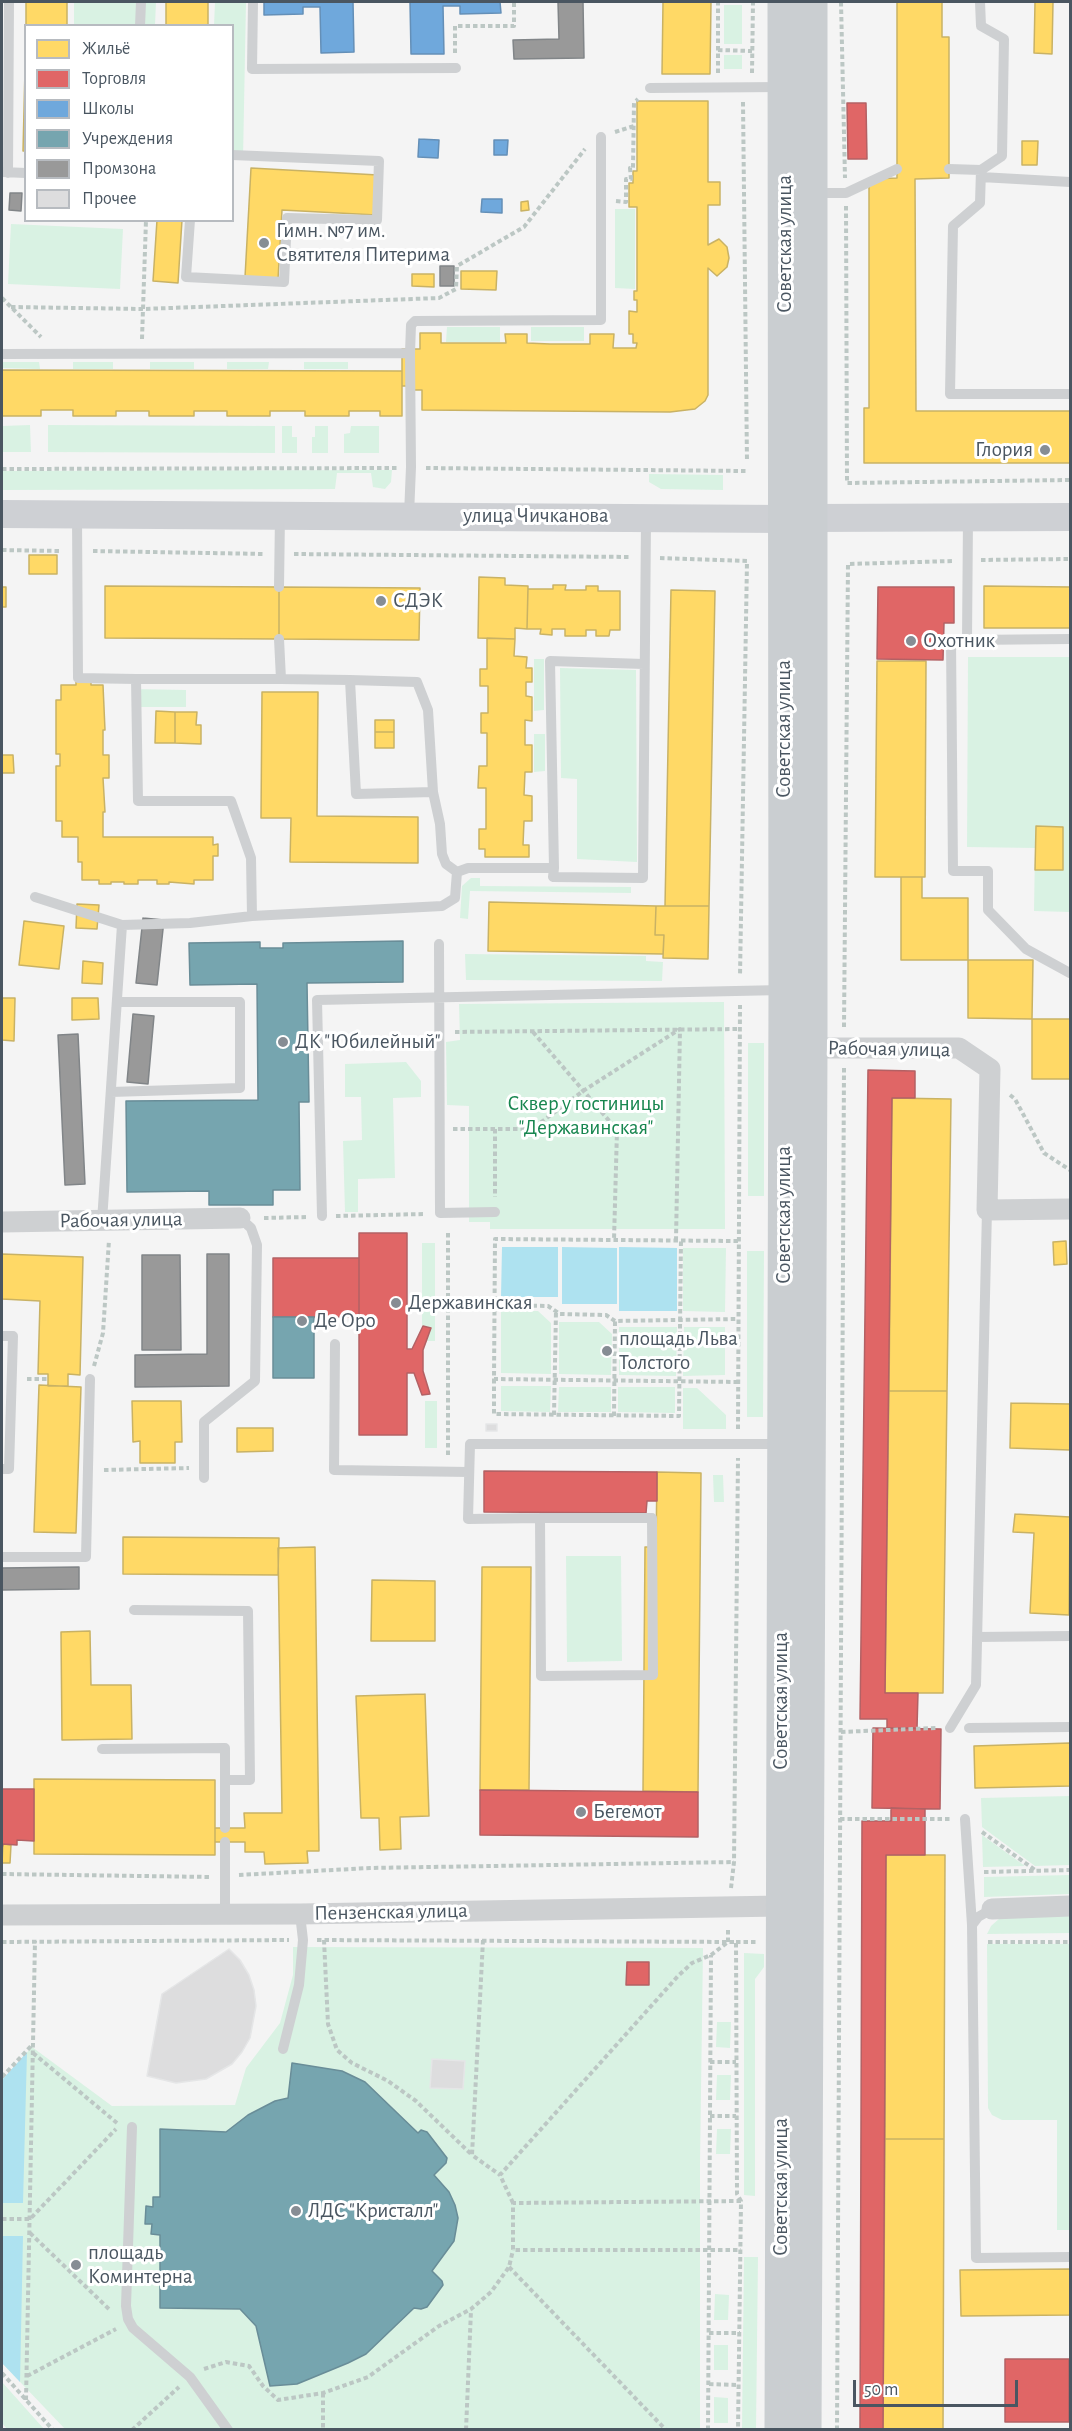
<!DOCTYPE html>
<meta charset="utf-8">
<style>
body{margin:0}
#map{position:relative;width:1072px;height:2431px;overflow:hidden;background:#f4f4f4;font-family:"Alegreya Sans",sans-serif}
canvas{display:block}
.frame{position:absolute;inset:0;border:3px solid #4a5661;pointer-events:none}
.legend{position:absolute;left:24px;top:24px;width:210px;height:198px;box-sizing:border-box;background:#fff;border:2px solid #b7bbc0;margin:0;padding:8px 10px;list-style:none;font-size:18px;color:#4a5661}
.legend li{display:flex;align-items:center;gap:12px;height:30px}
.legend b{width:30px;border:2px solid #b7bbc0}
.scale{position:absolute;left:853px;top:2380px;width:165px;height:27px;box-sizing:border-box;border:3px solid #4a5661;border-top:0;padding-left:8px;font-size:18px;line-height:21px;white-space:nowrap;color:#4a5661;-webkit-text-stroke:4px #fff;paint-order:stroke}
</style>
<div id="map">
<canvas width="1072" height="2431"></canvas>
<div class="frame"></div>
<ul class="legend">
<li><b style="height:16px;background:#ffd966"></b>Жильё</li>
<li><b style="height:16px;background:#e06666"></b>Торговля</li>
<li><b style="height:16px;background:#6fa8dc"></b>Школы</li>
<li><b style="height:16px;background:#76a5af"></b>Учреждения</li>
<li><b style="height:16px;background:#999"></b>Промзона</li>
<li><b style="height:16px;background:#ddddde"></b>Прочее</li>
</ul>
<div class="scale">50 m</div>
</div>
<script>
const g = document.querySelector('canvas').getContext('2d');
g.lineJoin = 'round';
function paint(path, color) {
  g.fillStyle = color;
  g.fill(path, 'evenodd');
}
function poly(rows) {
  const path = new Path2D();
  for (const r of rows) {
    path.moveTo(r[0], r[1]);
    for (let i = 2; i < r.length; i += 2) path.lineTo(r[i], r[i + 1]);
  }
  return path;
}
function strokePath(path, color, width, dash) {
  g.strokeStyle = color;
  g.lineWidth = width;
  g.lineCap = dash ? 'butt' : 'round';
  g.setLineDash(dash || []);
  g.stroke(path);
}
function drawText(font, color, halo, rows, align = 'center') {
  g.font = font + ' "Alegreya Sans",sans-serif';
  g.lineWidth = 6;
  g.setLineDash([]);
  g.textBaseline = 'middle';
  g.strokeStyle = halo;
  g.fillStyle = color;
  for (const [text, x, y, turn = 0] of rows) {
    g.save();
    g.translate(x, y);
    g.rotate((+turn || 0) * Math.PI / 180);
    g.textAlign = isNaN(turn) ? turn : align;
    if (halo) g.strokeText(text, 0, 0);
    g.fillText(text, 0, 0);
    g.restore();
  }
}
paint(poly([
 [74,2,156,2,155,25,74,26],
 [215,2,246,2,243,159,233,158,232,26,214,26],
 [724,5,742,5,742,44,724,44],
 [724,55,742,55,742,69,724,69],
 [615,209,635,209,635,289,615,288],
 [11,224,123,229,120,289,8,284],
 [447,327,500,327,500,342,446,342],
 [531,327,584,327,584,341,531,341],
 [2,362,39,362,40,369,2,368],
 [73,362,113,362,113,369,73,369],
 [150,362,194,362,194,369,150,369],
 [227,362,269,362,268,369,227,369],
 [304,362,348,362,348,369,304,369],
 [30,425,31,452,2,452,2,426],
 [48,425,275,426,275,453,48,452],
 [282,426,292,426,292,437,297,437,297,453,282,453],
 [315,426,328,426,328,453,312,453,312,437,315,437],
 [351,426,379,426,379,453,344,453,344,434,350,433],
 [392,470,391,482,385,489,373,487,371,473,337,473,335,489,2,490,2,471],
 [649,474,723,475,723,490,661,489,649,482],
 [968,657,1070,657,1070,912,1034,911,1035,848,967,847],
 [534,659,544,659,544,710,534,711],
 [560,668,636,670,637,862,577,859,577,779,561,778],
 [132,689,186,690,186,707,132,707],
 [534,734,545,734,545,771,534,772],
 [471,878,480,878,480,886,631,887,631,893,470,891,468,919,460,918,462,886],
 [465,954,646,956,646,961,663,962,662,981,466,980],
 [724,1002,725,1229,490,1229,490,1222,469,1222,469,1106,447,1105,446,1042,460,1040,459,1004],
 [748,1043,764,1043,764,1196,748,1196],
 [406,1062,421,1081,421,1097,393,1098,395,1178,358,1179,358,1212,345,1212,343,1141,362,1140,361,1097,345,1097,345,1064],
 [422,1243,435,1243,435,1341,422,1341],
 [683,1248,726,1248,725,1312,683,1311],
 [747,1251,764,1251,763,1417,747,1417],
 [501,1311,538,1311,551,1323,551,1374,501,1373],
 [559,1322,599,1322,612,1334,611,1375,559,1374],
 [619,1327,677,1327,676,1376,619,1375],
 [684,1327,725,1327,725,1375,683,1376],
 [501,1386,551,1386,550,1412,501,1411],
 [559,1387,611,1387,611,1412,558,1412],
 [618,1387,675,1387,675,1413,618,1412],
 [683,1388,697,1388,726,1415,726,1429,683,1429],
 [425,1401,437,1401,437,1448,425,1448],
 [713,1475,723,1475,724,1502,714,1502],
 [566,1556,621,1556,622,1661,567,1662],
 [1070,1796,1070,1865,1035,1866,982,1827,981,1798],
 [982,1835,1025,1866,983,1867],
 [1070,1875,1070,1894,984,1897,984,1877],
 [1070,1915,1070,1933,987,1934,991,1926,1000,1918],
 [987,1944,1070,1944,1070,2230,1057,2230,1057,2120,1002,2120,992,2115,988,2108],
 [293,1947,703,1948,700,2164,700,2429,65,2429,2,2363,2,2080,32,2047,112,2106,235,2105,246,2068,280,2023,293,1975],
 [744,1953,764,1954,764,1967,755,1979,755,2196,744,2195],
 [717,2022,731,2022,730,2048,716,2047],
 [717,2075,731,2075,730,2100,716,2100],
 [717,2129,731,2129,730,2154,716,2154],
 [744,2257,758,2257,756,2429,742,2429],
 [715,2294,729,2295,728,2320,714,2320],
 [714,2345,728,2345,728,2370,714,2370],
 [2,2382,44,2429,7,2429,2,2423],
 [714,2397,728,2398,728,2423,714,2423]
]), '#d9f2e3');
paint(poly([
 [502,1247,558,1247,558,1297,501,1297],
 [562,1247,617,1248,617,1304,562,1304],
 [619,1247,677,1248,677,1311,619,1311],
 [27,2052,23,2203,2,2203,2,2080],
 [2,2236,23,2236,20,2382,2,2363]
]), '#aee2f0');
const homes = poly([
 [26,2,67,2,67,26,26,26,26,2],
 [166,2,208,2,208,26,166,26,166,2],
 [663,2,711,2,710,74,662,74,663,2],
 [897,2,942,2,942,37,949,37,949,178,915,179,916,411,1070,411,1070,463,864,463,864,408,869,408,869,179,897,178,897,2],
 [1035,2,1053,2,1052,54,1034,53,1035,2],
 [26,29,26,151,23,151,26,29],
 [637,101,708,101,708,182,720,182,720,205,708,205,708,245,719,239,727,247,729,258,727,267,717,276,708,268,708,395,705,401,695,409,670,412,422,410,422,390,411,390,411,386,402,386,402,349,420,349,420,333,441,333,441,343,506,343,505,334,527,334,527,343,550,344,590,344,590,334,614,334,613,348,636,348,637,343,633,343,633,334,629,334,629,311,637,312,637,300,634,300,634,291,637,291,637,207,629,207,629,183,633,183,633,171,637,171,637,101],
 [1022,141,1038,141,1037,165,1022,165,1022,141],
 [251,168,378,175,376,215,282,210,278,279,245,277,251,168],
 [528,201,529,210,521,211,521,202,528,201],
 [157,220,182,220,178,283,153,281,157,220],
 [461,271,497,271,496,290,461,289,461,271],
 [412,274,434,274,434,287,412,286,412,274],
 [2,370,402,371,402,416,380,416,380,411,349,411,349,416,305,416,305,411,270,411,270,416,227,416,227,411,194,411,194,416,149,416,149,411,116,411,116,416,73,416,73,410,41,410,41,416,2,416,2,370],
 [29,555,57,555,57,574,29,574,29,555],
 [479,577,505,578,505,585,528,586,527,629,515,628,515,639,478,638,479,577],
 [553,585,566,585,565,590,586,590,586,586,598,586,598,591,620,591,620,630,610,630,609,636,596,636,596,630,586,630,586,636,565,636,565,629,552,629,552,635,540,634,541,629,527,629,528,589,553,589,553,585],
 [105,586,279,587,279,639,105,638,105,586],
 [984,586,1070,587,1070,628,984,628,984,586],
 [2,587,6,587,6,607,2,607,2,587],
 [279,587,420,588,419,640,279,639,279,587],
 [671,590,715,591,709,906,665,906,671,590],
 [487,638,515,639,514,656,527,657,526,668,532,668,532,682,526,682,526,696,532,697,532,721,525,720,525,745,532,745,532,772,525,772,524,795,532,796,532,821,524,821,523,845,529,845,529,857,485,857,485,849,479,849,479,829,486,829,486,788,478,788,479,766,487,766,487,733,481,733,481,713,488,713,488,686,480,686,480,669,487,669,487,638],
 [877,661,926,661,925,877,875,877,877,661],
 [76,679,91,679,91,685,103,685,105,730,103,730,103,755,109,755,109,778,103,778,105,812,103,812,103,837,213,837,213,845,218,844,218,856,213,856,213,880,194,880,194,884,169,882,169,884,157,884,157,880,138,880,138,884,124,884,124,882,111,882,111,884,99,884,99,880,82,880,82,862,78,862,78,837,62,837,62,821,56,821,56,766,60,766,60,754,56,754,56,700,61,700,61,685,76,685,76,679],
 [262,692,318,692,317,816,418,817,418,863,290,862,291,818,261,818,262,692],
 [156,711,175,712,175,743,155,743,156,711],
 [175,712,197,712,196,725,201,725,201,744,175,743,175,712],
 [375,720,394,720,394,732,375,732,375,720],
 [375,732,394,732,394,748,375,748,375,732],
 [2,755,13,755,14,773,2,773,2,755],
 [1036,826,1063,827,1063,870,1035,870,1036,826],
 [901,877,922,877,922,898,968,898,968,960,901,960,901,877],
 [489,902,656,906,655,935,664,935,663,954,488,951,489,902],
 [77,904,99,905,97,929,76,928,77,904],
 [656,906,709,906,708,959,663,958,664,935,655,935,656,906],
 [24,921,64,926,59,969,19,965,24,921],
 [968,960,1033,960,1032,1019,968,1018,968,960],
 [83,961,103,963,102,984,82,983,83,961],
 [2,998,15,998,14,1041,2,1040,2,998],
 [72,998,98,998,99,1019,72,1020,72,998],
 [1032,1019,1070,1019,1070,1079,1032,1079,1032,1019],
 [892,1098,951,1099,947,1391,889,1391,892,1098],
 [1066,1241,1067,1264,1054,1265,1053,1242,1066,1241],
 [2,1254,83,1257,80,1375,68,1374,68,1386,48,1386,48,1374,38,1374,40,1301,2,1299,2,1254],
 [39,1385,81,1387,76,1533,34,1532,39,1385],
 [889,1391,947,1391,943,1693,885,1693,889,1391],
 [132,1401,181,1401,182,1442,175,1442,175,1463,140,1463,140,1441,133,1442,132,1401],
 [1011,1403,1070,1404,1070,1450,1010,1448,1011,1403],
 [237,1428,273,1428,273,1451,237,1452,237,1428],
 [657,1472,701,1473,698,1792,643,1791,645,1547,656,1547,657,1472],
 [1015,1514,1070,1517,1069,1615,1030,1613,1034,1533,1013,1532,1015,1514],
 [123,1537,279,1538,278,1575,123,1574,123,1537],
 [315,1547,319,1851,307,1851,308,1863,265,1864,264,1852,245,1852,245,1842,215,1842,215,1828,245,1828,244,1813,282,1813,278,1548,315,1547],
 [482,1567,531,1567,529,1790,480,1790,482,1567],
 [372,1580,435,1581,435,1641,371,1641,372,1580],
 [90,1631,91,1685,131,1685,132,1739,62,1740,61,1632,90,1631],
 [425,1694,429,1816,400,1817,401,1849,380,1850,379,1818,361,1818,356,1696,425,1694],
 [1070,1743,1070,1786,975,1788,974,1746,1070,1743],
 [34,1779,215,1780,215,1855,34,1854,34,1779],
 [3,1844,11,1845,10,1863,2,1863,3,1844],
 [886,1855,945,1855,944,2139,885,2139,886,1855],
 [885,2139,944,2139,943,2430,883,2430,885,2139],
 [1070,2269,1070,2315,961,2316,960,2270,1070,2269]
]);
paint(homes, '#ffd966');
strokePath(homes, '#c9b264', 1.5);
const shops = poly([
 [847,103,866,103,867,159,848,159,847,103],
 [878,587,954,587,954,623,944,623,943,660,877,659,878,587],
 [868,1070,915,1071,915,1098,892,1098,885,1693,918,1693,917,1728,887,1728,887,1719,860,1719,868,1070],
 [359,1233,407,1233,407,1349,412,1349,423,1326,431,1328,423,1350,423,1371,430,1394,422,1395,414,1373,407,1373,407,1435,359,1435,359,1233],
 [273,1258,359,1258,359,1317,273,1317,273,1258],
 [484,1471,657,1472,657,1501,647,1501,646,1513,484,1512,484,1471],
 [873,1728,941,1729,940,1809,872,1808,873,1728],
 [2,1789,34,1789,34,1841,17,1840,17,1845,3,1844,2,1848,2,1789],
 [480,1790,698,1792,698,1837,480,1835,480,1790],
 [891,1808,925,1809,925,1855,886,1855,883,2430,860,2430,862,1821,891,1821,891,1808],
 [627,1962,649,1962,649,1985,626,1985,627,1962],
 [1005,2359,1069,2359,1069,2422,1005,2422,1005,2359]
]);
paint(shops, '#e06666');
strokePath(shops, '#b36164', 1.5);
const schools = poly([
 [264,2,353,2,354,52,321,53,320,7,303,7,303,14,264,15,264,2],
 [410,2,500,2,501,13,460,14,460,6,443,6,444,54,411,54,410,2],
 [419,139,439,140,438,158,418,157,419,139],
 [494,140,508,140,507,155,494,155,494,140],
 [482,199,502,199,502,213,481,212,482,199]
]);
paint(schools, '#6fa8dc');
strokePath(schools, '#648fb7', 1.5);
const public = poly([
 [403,941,403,982,307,983,309,1102,299,1102,300,1190,273,1190,273,1205,209,1205,209,1191,127,1192,126,1101,258,1100,257,984,190,985,189,943,260,942,260,948,283,948,283,943,403,941],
 [273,1317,314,1317,314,1378,273,1378,273,1317],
 [292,2063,342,2071,365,2082,418,2133,421,2130,427,2132,447,2158,446,2163,434,2175,449,2192,455,2205,458,2218,454,2241,432,2271,442,2281,443,2285,427,2307,421,2309,414,2308,366,2354,348,2363,297,2384,270,2386,256,2326,240,2309,160,2308,160,2235,151,2234,152,2224,145,2224,146,2206,153,2207,153,2197,160,2197,160,2129,226,2132,248,2115,275,2101,288,2098,292,2063]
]);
paint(public, '#76a5af');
strokePath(public, '#698d98', 1.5);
const industry = poly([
 [558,2,583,2,584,58,514,59,513,40,559,39,558,2],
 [10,193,22,193,21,211,9,210,10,193],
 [440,266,454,266,454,286,440,286,440,266],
 [143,918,164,920,157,985,136,983,143,918],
 [133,1014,154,1016,148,1084,127,1082,133,1014],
 [78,1034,85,1184,65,1185,58,1035,78,1034],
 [207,1254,229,1254,229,1386,135,1387,135,1355,207,1354,207,1254],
 [142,1255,180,1255,181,1350,142,1350,142,1255],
 [79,1567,79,1589,2,1590,2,1568,79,1567]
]);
paint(industry, '#999');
strokePath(industry, '#818588', 1.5);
const building = poly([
 [486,1424,497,1424,497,1431,486,1431,486,1424],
 [229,1949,240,1960,249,1975,254,1990,256,2006,250,2038,242,2052,232,2064,206,2079,176,2083,147,2076,162,1994,229,1949],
 [432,2059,465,2061,463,2089,430,2088,432,2059]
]);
paint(building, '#ddddde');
strokePath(building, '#e5e6e7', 1.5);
strokePath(poly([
 [841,2,845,178],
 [718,50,752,51],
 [455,53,455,26,514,26,514,2],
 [718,73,718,2],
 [752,73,753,2],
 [743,102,747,462],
 [615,132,634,126],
 [616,201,626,202,626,179,631,179,630,168,633,168,634,103,638,99],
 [846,206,847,483,1070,480],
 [2,298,41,337],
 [11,307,143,309,439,298,456,289,457,266,524,227,585,149],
 [142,339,146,220],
 [426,468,746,471],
 [2,469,398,468],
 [2,550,61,551],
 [93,551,265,554],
 [294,554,631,557],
 [660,558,747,561,740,976],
 [981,560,1070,559],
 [844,1027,848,564,953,561],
 [455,1032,739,1029],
 [533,1032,617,1130,614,1240],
 [1010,1095,1015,1099,1044,1153,1070,1170],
 [453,1129,532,1129,583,1091,680,1029,676,1240],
 [495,1129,495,1197],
 [336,1216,424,1214],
 [264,1218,307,1217],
 [448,1233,448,1458],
 [495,1305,548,1306,560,1314,606,1315,615,1321,738,1319],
 [94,1366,103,1333,109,1240],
 [27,1379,48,1379],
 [494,1379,494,1414,679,1416,681,1240],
 [738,1382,494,1379,495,1239,738,1241],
 [554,1415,556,1311],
 [614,1416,615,1321],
 [738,1429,740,1005],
 [104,1470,189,1468],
 [841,1732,936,1728],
 [840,1819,952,1819],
 [982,1832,1035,1870],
 [984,1872,1070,1870],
 [2,1874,211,1877],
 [239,1875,370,1868,734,1862],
 [731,1888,734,1862,738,1458],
 [317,1940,736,1942,737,2194,741,2201,738,2430],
 [324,1940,328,2024,337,2050,352,2063,388,2081,416,2101,472,2155],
 [483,1940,472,2155,500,2175],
 [2,1942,289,1940],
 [728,1942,728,1928],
 [736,1942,756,1942],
 [988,1942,1070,1942],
 [33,2053,117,2123],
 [710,2062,736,2062],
 [2,2077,32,2045],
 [710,2116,736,2116],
 [741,2201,513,2203,513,2250,741,2250],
 [513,2203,500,2175,678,1976,692,1963,711,1955,728,1942],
 [2,2219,30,2219,116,2129],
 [30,2233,111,2311],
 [509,2267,666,2430],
 [709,2333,740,2333],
 [204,2369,226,2362,249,2366,263,2386,278,2400,323,2393,368,2377,439,2326,471,2309,491,2292,509,2267,513,2250],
 [2,2373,53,2430],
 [27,2376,116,2329],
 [709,2384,739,2385],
 [323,2393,323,2430],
 [26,2400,35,1941],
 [132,2430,179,2387],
 [466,2430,471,2310],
 [708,2430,711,1955],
 [837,2430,844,1068]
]), '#bcc7c4', 4, [4.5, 3]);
strokePath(poly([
 [253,2,252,69,456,68],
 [140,26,141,2],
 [650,88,782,87],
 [949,169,981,170,1002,156,1004,39,981,26,980,2],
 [981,170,980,203,953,226,950,394,1070,394],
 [2,172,26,173],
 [8,173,9,2],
 [981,177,1070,182],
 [815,193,846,193,897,169],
 [190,220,186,277,284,282,287,218,377,220,379,161,232,155],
 [410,353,411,325,415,321,601,320,601,137],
 [2,354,410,353,411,467,409,515],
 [77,516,78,678,136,679,281,679,350,680,417,682,428,710,433,792,356,794,350,680],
 [968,518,967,640,951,640,953,871,988,871,988,910,1026,949,1070,973],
 [279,587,280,515],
 [279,639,281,679],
 [967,640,1070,639],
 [136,679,138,801,231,801,251,858,252,916],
 [433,792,440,824,442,854,446,864,457,872],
 [554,868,553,877,643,878,646,520],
 [35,897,122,925,190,923,252,916,442,906,455,898,457,872,468,868,554,868,550,661,644,664],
 [439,944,440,1213,495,1212],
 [111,1092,240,1088,240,1002,118,1002],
 [322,1216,317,1000,782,990],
 [102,1221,122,925],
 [2,1336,13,1336,9,1469,2,1469],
 [335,1344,334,1470,469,1472],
 [204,1478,204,1422,255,1381,257,1245,251,1228,240,1218],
 [540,1518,541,1676,653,1675,652,1518,540,1518,468,1519,470,1444,780,1444],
 [2,1557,86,1557,90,1379],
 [134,1610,248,1611,250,1780,225,1780],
 [977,1637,1070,1636],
 [950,1728,976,1685,987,1210],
 [969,1728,1070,1727],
 [102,1749,225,1748,225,1828],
 [965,1819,972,1925],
 [225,1842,225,1914],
 [992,1909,978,1917,972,1925,976,2258,1070,2257],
 [283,2049,299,1985,303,1940,300,1914],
 [132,2127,126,2306,128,2319,133,2328,190,2377,228,2430]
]), '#ced0d2', 10);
strokePath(poly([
 [811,1048,959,1048,990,1069,987,1210,1070,1209],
 [2,1222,240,1218],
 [992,1909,1070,1906],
 [2,1915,300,1914,781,1906]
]), '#ced0d2', 21);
strokePath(poly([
 [2,514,784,519],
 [811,518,1070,517]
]), '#ced0d4', 28);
strokePath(poly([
 [781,2430,785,990,784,2],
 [805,2430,811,1048,811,2]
]), '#caced1', 33);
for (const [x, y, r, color] of [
 [264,243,6,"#868d94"],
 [1045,450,6,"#868d94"],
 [381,601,6,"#868d94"],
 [911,641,6,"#868d94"],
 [283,1042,6,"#868d94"],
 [396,1303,6,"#868d94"],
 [302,1321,6,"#868d94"],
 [607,1351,6,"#868d94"],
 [581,1812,6,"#868d94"],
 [296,2211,6,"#868d94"],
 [76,2265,6,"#868d94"]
]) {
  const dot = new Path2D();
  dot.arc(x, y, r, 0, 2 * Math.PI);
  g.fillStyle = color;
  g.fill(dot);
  strokePath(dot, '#fff', 2);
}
drawText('21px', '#4a5661', '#fff', [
 ["Гимн. №7 им.",276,231],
 ["Святителя Питерима",276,255],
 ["Глория",1033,450,"right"],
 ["СДЭК",393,601],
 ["Охотник",923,641],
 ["ДК \"Юбилейный\"",295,1042],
 ["Державинская",408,1303],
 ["Де Оро",314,1321],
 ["площадь Льва",619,1339],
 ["Толстого",619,1363],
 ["Бегемот",593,1812],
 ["ЛДС \"Кристалл\"",308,2211],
 ["площадь",88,2253],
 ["Коминтерна",88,2277]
], 'left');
drawText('21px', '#4a5661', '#fff', [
 ["Советская улица",785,244,-90],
 ["улица Чичканова",536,516],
 ["Советская улица",784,729,-90],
 ["Рабочая улица",889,1049,1],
 ["Советская улица",784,1215,-90],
 ["Рабочая улица",121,1220,-1],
 ["Советская улица",781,1701,-90],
 ["Пензенская улица",391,1912,-1],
 ["Советская улица",781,2187,-90]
]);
drawText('21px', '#17864f', '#fff', [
 ["Сквер у гостиницы",586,1104],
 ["\"Державинская\"",586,1128]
]);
</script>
